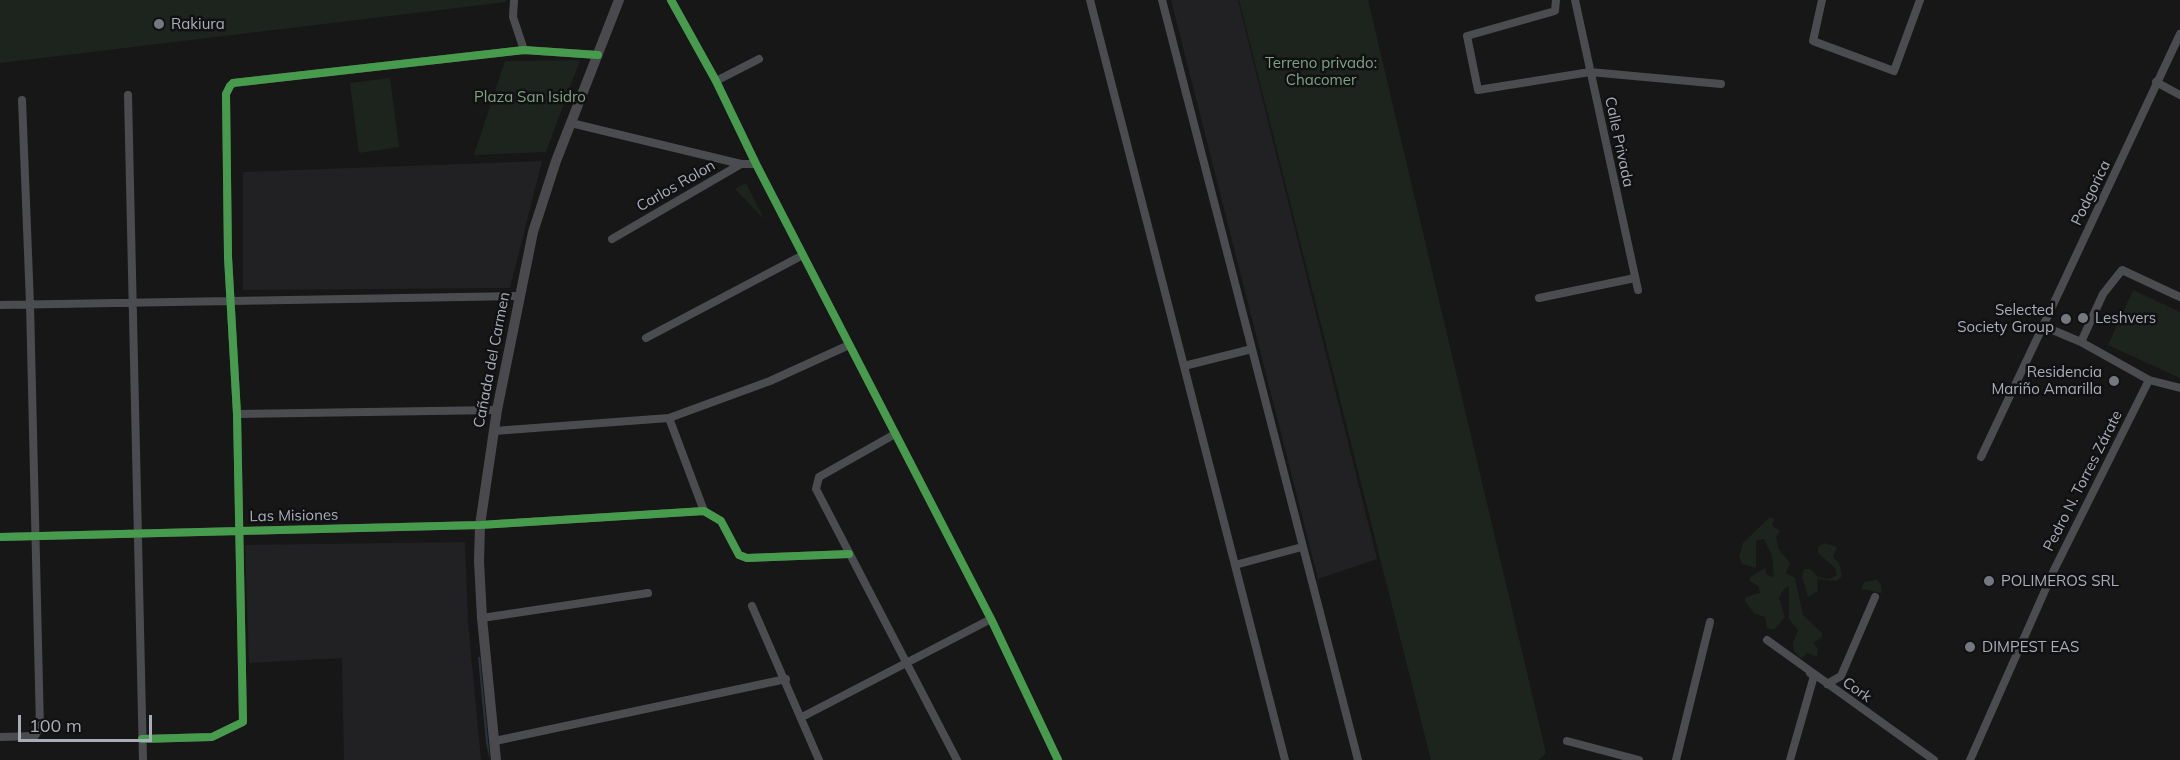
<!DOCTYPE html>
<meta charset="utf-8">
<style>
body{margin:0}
#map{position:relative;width:2180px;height:760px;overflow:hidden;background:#171717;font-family:Mulish,sans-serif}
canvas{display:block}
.scale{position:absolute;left:18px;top:715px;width:134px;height:27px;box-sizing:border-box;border:3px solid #a8adb8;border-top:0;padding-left:8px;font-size:18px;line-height:21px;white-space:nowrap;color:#a8adb8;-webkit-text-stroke:4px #111113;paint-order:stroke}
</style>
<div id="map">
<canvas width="2180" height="760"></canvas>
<div class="scale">100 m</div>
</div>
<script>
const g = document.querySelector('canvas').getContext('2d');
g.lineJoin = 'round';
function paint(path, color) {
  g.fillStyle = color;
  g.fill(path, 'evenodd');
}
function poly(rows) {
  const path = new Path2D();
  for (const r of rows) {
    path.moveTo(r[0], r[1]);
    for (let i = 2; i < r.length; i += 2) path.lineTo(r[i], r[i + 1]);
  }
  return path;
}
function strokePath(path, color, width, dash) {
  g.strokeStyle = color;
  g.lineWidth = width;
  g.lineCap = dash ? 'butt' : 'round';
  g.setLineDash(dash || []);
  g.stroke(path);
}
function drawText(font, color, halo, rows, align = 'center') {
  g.font = font + ' Mulish,sans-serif';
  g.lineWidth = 5;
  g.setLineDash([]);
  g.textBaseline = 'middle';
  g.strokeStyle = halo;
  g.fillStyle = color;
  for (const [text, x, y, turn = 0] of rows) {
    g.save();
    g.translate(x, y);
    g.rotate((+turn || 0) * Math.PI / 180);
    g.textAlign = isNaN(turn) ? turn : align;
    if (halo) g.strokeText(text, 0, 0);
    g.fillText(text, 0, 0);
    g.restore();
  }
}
paint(poly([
 [1171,0,1238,0,1377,559,1318,579],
 [542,161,510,288,243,290,243,172],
 [465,542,468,622,481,760,344,760,342,658,249,663,245,545]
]), '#212123');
paint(poly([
 [0,0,506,0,506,2,0,63],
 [1239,0,1368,0,1546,753,1539,760,1431,760],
 [580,60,546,152,474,155,505,61],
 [390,78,399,147,359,153,350,83],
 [746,183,764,219,735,189],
 [2133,290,2180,312,2180,378,2108,345],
 [1770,517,1774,519,1772,526,1780,531,1776,537,1778,548,1790,563,1786,573,1795,578,1803,615,1822,633,1822,637,1813,643,1818,649,1817,657,1807,653,1801,659,1794,651,1793,643,1798,630,1789,619,1789,586,1783,590,1779,598,1785,617,1774,630,1767,628,1765,617,1754,613,1745,601,1746,597,1760,593,1759,587,1749,580,1750,577,1765,568,1767,575,1774,577,1772,556,1764,539,1757,540,1756,544,1756,568,1742,564,1739,557,1743,543],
 [1824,543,1837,547,1833,557,1839,563,1842,576,1837,581,1817,579,1818,591,1808,597,1802,576,1804,569,1810,569,1818,577,1829,579,1837,575,1835,568,1818,553,1818,547],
 [1877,580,1881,585,1882,593,1861,589,1864,582]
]), '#1d241e');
paint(poly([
 [478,657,480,657,490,760,486,743]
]), '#2a3239');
strokePath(poly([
 [514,0,513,17,524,50],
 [671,0,716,81,756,164,991,619,1058,760],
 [1090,0,1285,760],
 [1162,0,1358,760],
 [1556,0,1555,11,1467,36,1478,90,1590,72,1721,84],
 [1575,0,1638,290],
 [1822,0,1813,41,1894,71,1920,0],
 [716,81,759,59],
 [2156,82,2180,95],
 [128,95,143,760],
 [571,123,741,164,756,164],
 [612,239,741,164],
 [2180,297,2122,270,2103,294,2081,342,2149,380,2180,388],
 [1539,298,1635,278],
 [0,305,519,296],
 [646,338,803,255],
 [2081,342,2043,326,2180,34],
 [1184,366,1252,349],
 [237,414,497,410],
 [669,418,704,511],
 [494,431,669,418,770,381,849,345],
 [895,434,819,477,816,489,957,760],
 [1981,457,2043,326],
 [0,537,480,525,704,511,721,521,739,555,747,558,849,554],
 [1235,565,1302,547],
 [752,606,819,760],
 [482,618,648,593],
 [1767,640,1934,760],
 [1827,684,1841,676,1875,597],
 [802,717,991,619],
 [0,737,35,736,40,728,30,304,22,100],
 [142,739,212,737,243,722,237,414,228,257,226,94,230,86,233,83,524,50,598,55],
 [495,741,786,679],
 [1567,741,1639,760],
 [1676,760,1710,622],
 [1790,760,1814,676,1810,673],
 [1970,760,2054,570,2149,380]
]), '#4b4c50', 8);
strokePath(poly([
 [496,760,482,618,479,561,480,525,497,410,533,232,556,161,619,0]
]), '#4a4a4e', 10);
strokePath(poly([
 [671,0,716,81,756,164,991,619,1058,760],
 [0,537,480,525,704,511,721,521,739,555,747,558,849,554],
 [142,739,212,737,243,722,237,414,228,257,226,94,230,86,233,83,524,50,598,55]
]), '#469c4c', 8);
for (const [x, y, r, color] of [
 [159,24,6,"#757880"],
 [2083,318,6,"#757880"],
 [2066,319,6,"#757880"],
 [2114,381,6,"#757880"],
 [1989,581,6,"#757880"],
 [1970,647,6,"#757880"]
]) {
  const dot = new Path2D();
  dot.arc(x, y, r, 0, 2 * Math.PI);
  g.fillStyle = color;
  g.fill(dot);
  strokePath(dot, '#111113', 2);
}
drawText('15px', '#a8adb8', '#111113', [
 ["Rakiura",171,24],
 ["Selected",2054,310,"right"],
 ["Society Group",2054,327,"right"],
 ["Leshvers",2095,318],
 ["Residencia",2102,372,"right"],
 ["Mariño Amarilla",2102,389,"right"],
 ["POLIMEROS SRL",2001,581],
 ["DIMPEST EAS",1982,647]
], 'left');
drawText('15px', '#7fa381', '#111113', [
 ["Terreno privado:",1321,63],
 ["Chacomer",1321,80],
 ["Plaza San Isidro",530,97]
]);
drawText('15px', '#a8adb8', '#111113', [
 ["Calle Privada",1619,142,78],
 ["Carlos Rolon",676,186,-30],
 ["Podgorica",2091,193,-64],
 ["Cañada del Carmen",492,360,-79],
 ["Pedro N. Torres Zárate",2083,481,-63],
 ["Las Misiones",294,516,-1],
 ["Cork",1857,690,35]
]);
</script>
